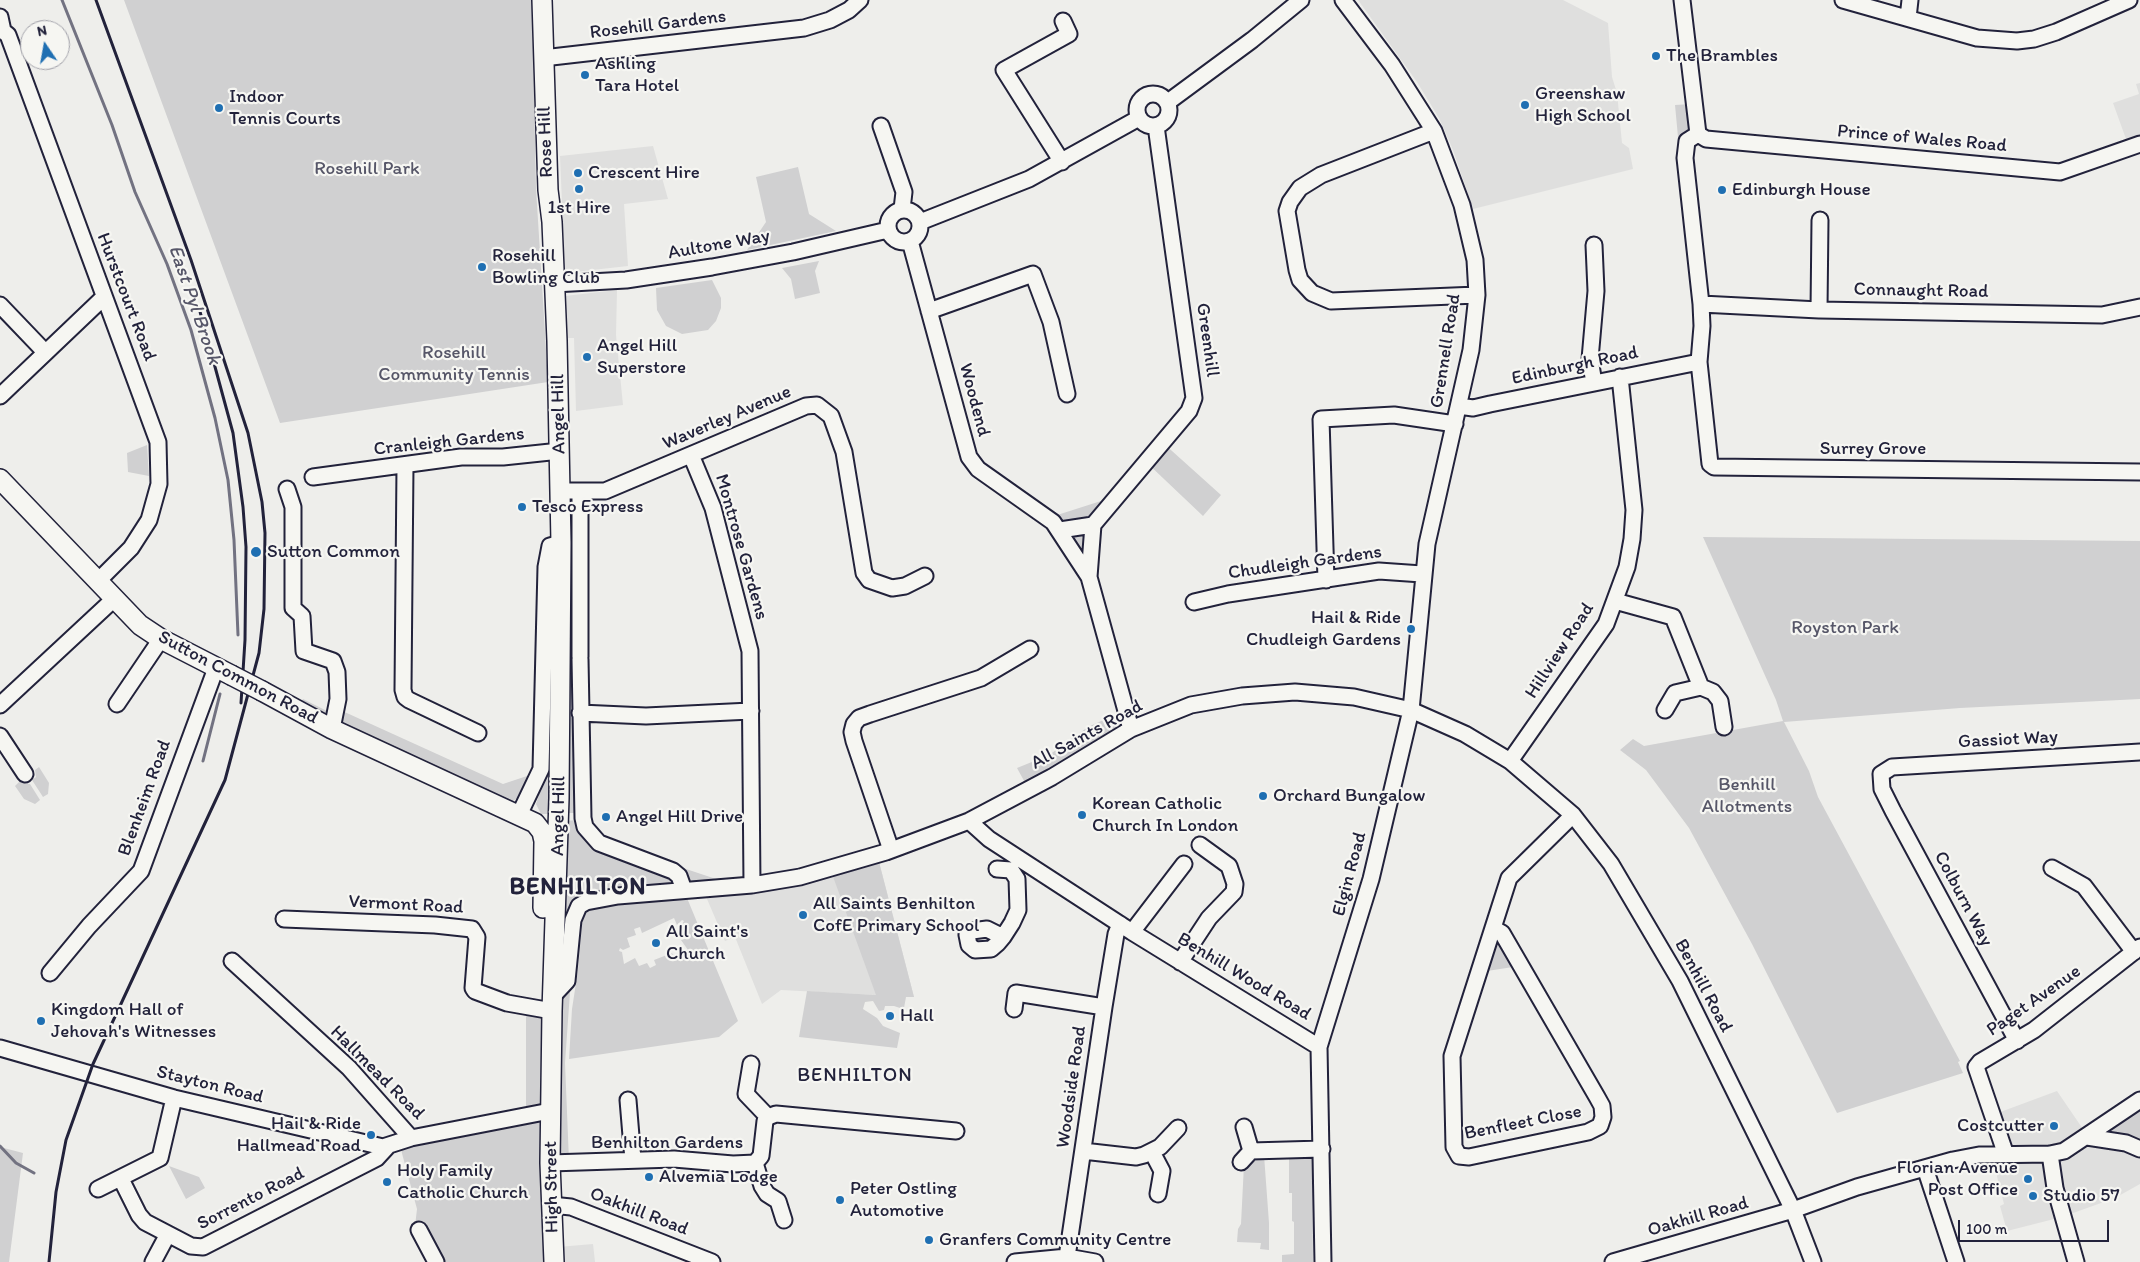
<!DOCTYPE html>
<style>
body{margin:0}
#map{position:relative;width:2140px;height:1262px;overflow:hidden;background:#eeeeeb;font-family:Itim,sans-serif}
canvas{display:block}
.north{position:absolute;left:20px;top:20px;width:50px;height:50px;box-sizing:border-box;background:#f6f6f2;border:1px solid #a1a1a9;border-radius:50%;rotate:348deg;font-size:14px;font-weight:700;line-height:20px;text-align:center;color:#22223b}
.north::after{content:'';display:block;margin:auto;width:18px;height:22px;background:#1f6fb2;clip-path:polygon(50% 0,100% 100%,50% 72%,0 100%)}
.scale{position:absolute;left:1958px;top:1220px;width:151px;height:22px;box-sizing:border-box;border:2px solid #22223b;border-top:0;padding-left:6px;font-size:15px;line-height:18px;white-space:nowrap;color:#22223b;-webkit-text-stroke:4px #f6f6f2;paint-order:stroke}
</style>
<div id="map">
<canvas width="2140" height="1262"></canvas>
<div class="north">N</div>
<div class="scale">100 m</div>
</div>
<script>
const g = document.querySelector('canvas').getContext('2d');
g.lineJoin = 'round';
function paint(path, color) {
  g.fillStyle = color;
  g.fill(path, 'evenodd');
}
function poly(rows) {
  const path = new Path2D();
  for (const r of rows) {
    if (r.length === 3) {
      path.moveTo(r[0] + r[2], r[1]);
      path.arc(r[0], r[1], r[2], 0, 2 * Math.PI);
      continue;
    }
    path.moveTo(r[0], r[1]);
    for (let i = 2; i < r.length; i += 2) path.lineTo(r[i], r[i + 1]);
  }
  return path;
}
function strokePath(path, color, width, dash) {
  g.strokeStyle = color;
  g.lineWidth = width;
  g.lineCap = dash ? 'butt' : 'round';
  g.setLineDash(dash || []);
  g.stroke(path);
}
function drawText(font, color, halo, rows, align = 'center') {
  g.font = font + ' Itim,sans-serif';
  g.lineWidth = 4.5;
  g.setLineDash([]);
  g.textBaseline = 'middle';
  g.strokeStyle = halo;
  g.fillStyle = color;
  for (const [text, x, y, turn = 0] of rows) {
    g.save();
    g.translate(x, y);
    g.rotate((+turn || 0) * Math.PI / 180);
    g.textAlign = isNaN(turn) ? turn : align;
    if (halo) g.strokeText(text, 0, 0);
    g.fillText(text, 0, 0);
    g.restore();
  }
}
paint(poly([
 [1358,0,1563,0,1608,23,1612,77,1617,93,1622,143,1629,148,1633,169,1473,209,1453,150,1439,118,1417,82],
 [2140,83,2140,146,2130,150,2113,103,2139,94,2136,84],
 [653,146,668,199,624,204,628,266,565,273,560,156],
 [617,290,616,335,623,405,576,411,574,338,567,338,565,296],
 [878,858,914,997,781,990,762,1004,735,937,725,941,704,892],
 [2057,1091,2087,1135,2140,1156,2140,1184,2115,1198,2062,1217,2007,1231,2000,1206,2004,1204,1992,1157,2008,1156,1995,1114],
 [593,1244,595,1262,559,1262,558,1247]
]), '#dfdfde');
paint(poly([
 [124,0,532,0,536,188,548,382,280,423],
 [1692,104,1695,133,1685,139,1678,137,1675,105],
 [798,167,809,214,836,231,747,250,766,222,756,177],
 [819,261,815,271,820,293,795,299,791,279,782,268],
 [712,280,721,298,721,308,716,321,708,330,682,334,666,326,657,310,656,288],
 [1162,442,1221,495,1203,516,1145,461],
 [147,445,149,476,128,472,127,453],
 [1101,501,1108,503,1091,523,1087,571,1051,517],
 [570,532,574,533,576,813,565,813,567,534],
 [1703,537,2140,541,2140,699,1960,708,1784,722,1809,771,1818,797,1960,1061,1958,1062,1963,1073,1837,1113,1752,944,1689,828,1646,770,1620,750,1633,739,1644,746,1783,721,1776,700],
 [551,555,550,814,541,814,536,804,546,774],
 [303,699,337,716,338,709,503,784,539,772,527,792,513,801,499,803,297,710],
 [1123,711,1128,728,1028,788,1017,768,1049,755,1088,727],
 [39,767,49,783,48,794,43,797,32,780,36,777,35,770],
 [19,782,30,784,40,800,35,804,24,799,15,786],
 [580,820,587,836,719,880,720,886,584,901,555,959,562,821],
 [878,858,914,997,906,997,902,1019,900,1008,894,1006,885,1006,884,1010,879,1011,873,1001,865,1002,863,1009,877,1018,883,1026,900,1033,897,1048,799,1037,807,991,876,995,831,871],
 [687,898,738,1021,719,1037,569,1059,572,1009,578,970,583,913,588,908,597,905],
 [674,918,677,925,682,920,684,921,682,924,687,935,691,937,681,940,688,950,673,955,672,953,654,960,656,965,650,968,647,963,639,966,635,958,624,964,622,952,619,951,620,948,623,950,630,947,627,938,636,935,634,929,640,927,642,933],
 [1498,939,1513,967,1487,971,1496,940],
 [567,986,570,992,565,1063,569,1161,555,1160,555,998],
 [526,1009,550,1012,549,1109,526,1114],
 [2140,1102,2140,1147,2092,1135],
 [548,1114,554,1262,440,1262,415,1226,417,1209,400,1146],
 [0,1147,23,1153,9,1262,0,1262],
 [1264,1155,1269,1223,1269,1250,1260,1249,1261,1243,1237,1242,1238,1229,1241,1224,1244,1164,1252,1156],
 [1309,1155,1312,1158,1313,1262,1282,1262,1282,1255,1294,1254,1294,1222,1292,1221,1292,1193,1289,1193,1289,1156],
 [169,1166,199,1177,205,1188,186,1199]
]), '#d0d0d1');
strokePath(poly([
 [62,0,112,125,135,192,167,264,191,330,215,418,228,480,234,540,238,635],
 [203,761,220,694],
 [0,1146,16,1163,34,1173]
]), '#727281', 3);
const minor = poly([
 [1682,0,1698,134,1687,141,1685,158,1701,304,1702,326,1699,362,1710,464,1714,467,2140,472],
 [1843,0,1977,38,2017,41,2034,39,2056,32,2129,0],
 [0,17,3,31,8,35,158,442,159,484,149,520,131,548,98,581],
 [1908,18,1910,0],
 [543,58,804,28,830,20,849,10,860,0],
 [1153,110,16],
 [1168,102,1252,40,1301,0],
 [881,126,904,192,902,209],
 [1434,131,1321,175,1300,188,1290,202,1287,211,1297,270,1300,280,1312,293,1331,301,1477,295],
 [1698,134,1706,139,2060,172,2140,144],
 [1062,162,1004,70,1069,34,1063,21],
 [904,226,16],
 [920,222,1029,179,1139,118],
 [910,241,969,457,978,469,1053,522,1089,577,1131,729],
 [554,284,626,280,712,267,793,252,888,230],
 [1701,304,1819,310,2102,315,2140,307],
 [0,305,45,352],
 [1819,310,1820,220],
 [929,311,1033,274,1051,322,1067,394],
 [1594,383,1590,359,1596,291,1594,245],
 [0,396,104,297],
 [1459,406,1473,408,1490,404,1699,362],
 [691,455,713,508,750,651,752,885],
 [405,466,403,690,405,697,409,700,478,733],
 [313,477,461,457,503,457,560,451],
 [287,489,293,507,293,608,302,616,304,651,333,661,337,672,338,699,332,729],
 [560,491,605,491,806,406,817,405,831,416,844,452,864,573,869,580,892,588,905,586,925,576],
 [580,492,580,657],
 [1093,525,1189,411,1194,398,1156,126],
 [1060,530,1093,525],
 [1089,577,1093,525],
 [1326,580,1321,419,1394,415,1455,424],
 [1615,601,1673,617,1701,687,1713,692,1720,701,1724,727],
 [1194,602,1228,594,1379,571,1422,574],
 [580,659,583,818,585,827,599,843,673,871,679,876,684,890],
 [117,704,161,639],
 [0,705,114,599],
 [1665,710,1675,693,1701,687],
 [580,713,646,716,751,711],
 [0,736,25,774],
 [1510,761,1606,624,1627,567,1632,539,1634,510,1620,377],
 [519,815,541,769,546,567,550,546,561,543],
 [969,821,989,839,1132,932,1319,1047],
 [891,850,854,741,852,732,854,724,859,718,870,714,981,678,1030,649],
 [2052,868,2084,886,2134,952],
 [997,869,1011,870,1017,879,1018,910,1012,923,1003,937,998,943,991,949,975,950,969,945,967,935,972,931,987,929,1003,937],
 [284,919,435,925,472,929,477,937,473,988,475,991,507,1003,552,1011],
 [1493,928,1502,933,1597,1097,1602,1106,1603,1117,1600,1126,1588,1132,1469,1157,1459,1156,1454,1147,1452,1056,1509,878,1573,815],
 [1132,932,1184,864],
 [232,961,349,1068,411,1138],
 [1180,962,1209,918,1234,892,1235,884,1229,866,1200,845],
 [50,973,89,926,141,871,216,668],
 [553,996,567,981,573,920,579,906,586,902,618,896,752,885,800,877,886,852,969,821,1052,777,1131,729,1191,705,1242,696,1295,692,1354,697,1411,710,1465,734,1510,761,1573,815,1611,864,1680,981,1793,1210,1813,1262],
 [1014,1009,1016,993,1104,1007],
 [2017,1041,1893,811,1882,789,1881,774,1892,767,2140,752],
 [0,1048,174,1098,383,1147,411,1138,550,1111],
 [751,1064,746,1094,768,1117],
 [628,1100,633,1160],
 [1244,1127,1251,1151],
 [2087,1137,2126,1143,2140,1149],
 [1083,1151,1136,1157,1144,1155,1160,1147,1178,1128],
 [1152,1152,1162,1171,1158,1194],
 [2050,1154,2055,1188,2076,1262],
 [2006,1155,1976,1067,1980,1062,2034,1030,2140,947],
 [1241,1162,1251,1151,1322,1149],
 [550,1163,674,1159,733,1164,755,1163,761,1156,765,1121,768,1117,776,1114,956,1131],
 [755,1163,762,1186,767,1194,778,1201,784,1220],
 [1925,1168,1956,1262],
 [121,1179,139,1215,145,1222,191,1246,203,1247,377,1158,388,1146],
 [98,1189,160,1158,174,1098],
 [551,1205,571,1207,712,1262],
 [419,1230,436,1262],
 [1067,1257,1104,1007,1116,934,1120,924],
 [153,1262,168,1234],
 [1015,1262,1067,1257,1095,1262],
 [1323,1262,1319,1047,1371,879,1411,710,1427,544,1471,350,1477,295,1475,260,1462,205,1434,131,1392,65,1343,0],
 [1613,1262,1793,1210,1857,1187,1953,1160,1979,1155,2050,1154,2064,1151,2140,1100]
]);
const major = poly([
 [542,0,548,190,552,222,557,341,561,543,559,798,552,1011,550,1163,554,1262],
 [0,479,140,625,161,639,231,675],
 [262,691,332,729,535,823,542,832,544,841,543,908]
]);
strokePath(minor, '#22223b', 19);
strokePath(major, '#22223b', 22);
strokePath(minor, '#f6f6f2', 15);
strokePath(major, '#f6f6f2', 19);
strokePath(poly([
 [199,308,233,433,243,507,246,547,245,640,241,703],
 [49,1262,56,1192,66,1140,93,1064,225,780,259,653,264,609,265,533,262,502,248,433,191,260,96,0]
]), '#22223b', 3);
const majorBridge = poly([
 [231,675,262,691]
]);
strokePath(majorBridge, '#22223b', 22, []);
strokePath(majorBridge, '#f6f6f2', 19);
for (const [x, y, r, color] of [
 [1656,56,5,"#1f6fb2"],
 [585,75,5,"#1f6fb2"],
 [1525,105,5,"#1f6fb2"],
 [219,108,5,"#1f6fb2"],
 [578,173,5,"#1f6fb2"],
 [579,189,5,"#1f6fb2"],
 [1722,190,5,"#1f6fb2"],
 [482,267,5,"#1f6fb2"],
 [587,357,5,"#1f6fb2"],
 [522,507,5,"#1f6fb2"],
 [256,552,6,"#1f6fb2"],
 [1411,629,5,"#1f6fb2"],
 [1263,796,5,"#1f6fb2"],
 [1082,815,5,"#1f6fb2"],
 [606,817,5,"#1f6fb2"],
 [803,915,5,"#1f6fb2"],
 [656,943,5,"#1f6fb2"],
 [890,1016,5,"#1f6fb2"],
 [41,1021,5,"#1f6fb2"],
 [2054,1126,5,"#1f6fb2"],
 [371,1135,5,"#1f6fb2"],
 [649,1177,5,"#1f6fb2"],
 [2028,1179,5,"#1f6fb2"],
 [387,1182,5,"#1f6fb2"],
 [2033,1196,5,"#1f6fb2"],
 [840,1200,5,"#1f6fb2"],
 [929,1240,5,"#1f6fb2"]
]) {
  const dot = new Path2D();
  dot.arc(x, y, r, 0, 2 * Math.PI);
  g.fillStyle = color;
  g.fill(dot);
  strokePath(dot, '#f6f6f2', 2);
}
drawText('19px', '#22223b', '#f6f6f2', [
 ["Rosehill Gardens",658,25,-7],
 ["Prince of Wales Road",1922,139,5],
 ["Rose Hill",546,142,-92],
 ["Aultone Way",719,245,-10],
 ["Connaught Road",1921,291,1],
 ["Hurstcourt Road",126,297,69],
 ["Greenhill",1207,340,82],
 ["Grennell Road",1446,351,-81],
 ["Edinburgh Road",1575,366,-12],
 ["Woodend",974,400,75],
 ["Angel Hill",559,414,-91],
 ["Waverley Avenue",727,418,-23],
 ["Cranleigh Gardens",449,442,-6],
 ["Surrey Grove",1873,449],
 ["Montrose Gardens",741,547,74],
 ["Chudleigh Gardens",1305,563,-8],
 ["Hillview Road",1560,651,-57],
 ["Sutton Common Road",238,678,28],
 ["All Saints Road",1087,735,-29],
 ["Gassiot Way",2008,740,-3],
 ["Blenheim Road",145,798,-70],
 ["Angel Hill",559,816,-89],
 ["Elgin Road",1350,874,-75],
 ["Colburn Way",1963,899,62],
 ["Vermont Road",406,905,3],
 ["Benhill Wood Road",1244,977,31],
 ["Benhill Road",1703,986,62],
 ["Paget Avenue",2034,1001,-35],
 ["Hallmead Road",377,1073,45],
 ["Stayton Road",210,1085,14],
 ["Woodside Road",1072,1087,-82],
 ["Benfleet Close",1523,1123,-11],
 ["Benhilton Gardens",667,1143],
 ["High Street",552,1187,-91],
 ["Sorrento Road",251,1199,-27],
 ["Oakhill Road",639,1212,21],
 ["Oakhill Road",1698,1217,-16]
]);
drawText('19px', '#22223b', '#f6f6f2', [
 ["The Brambles",1666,56],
 ["Ashling",595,64],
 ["Tara Hotel",595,86],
 ["Greenshaw",1535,94],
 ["High School",1535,116],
 ["Indoor",229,97],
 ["Tennis Courts",229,119],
 ["Crescent Hire",588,173],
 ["Edinburgh House",1732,190],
 ["1st Hire",579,208,"center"],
 ["Rosehill",492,256],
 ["Bowling Club",492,278],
 ["Angel Hill",597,346],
 ["Superstore",597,368],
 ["Tesco Express",532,507],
 ["Sutton Common",267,552],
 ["Hail & Ride",1401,618,"right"],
 ["Chudleigh Gardens",1401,640,"right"],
 ["Orchard Bungalow",1273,796],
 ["Korean Catholic",1092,804],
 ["Church In London",1092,826],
 ["Angel Hill Drive",616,817],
 ["All Saints Benhilton",813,904],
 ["CofE Primary School",813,926],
 ["All Saint's",666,932],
 ["Church",666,954],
 ["Kingdom Hall of",51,1010],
 ["Jehovah's Witnesses",51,1032],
 ["Hall",900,1016],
 ["Hail & Ride",361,1124,"right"],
 ["Hallmead Road",361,1146,"right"],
 ["Costcutter",2044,1126,"right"],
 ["Florian Avenue",2018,1168,"right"],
 ["Post Office",2018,1190,"right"],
 ["Holy Family",397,1171],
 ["Catholic Church",397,1193],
 ["Alvemia Lodge",659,1177],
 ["Peter Ostling",850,1189],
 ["Automotive",850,1211],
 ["Studio 57",2043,1196],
 ["Granfers Community Centre",939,1240]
], 'left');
drawText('19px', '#565668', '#f6f6f2', [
 ["Rosehill Park",367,169],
 ["Rosehill",454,353],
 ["Community Tennis",454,375],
 ["Royston Park",1845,628],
 ["Benhill",1747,785],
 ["Allotments",1747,807]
]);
drawText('italic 20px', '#575769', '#f6f6f2', [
 ["East Pyl Brook",194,305,71]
]);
g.letterSpacing = '1px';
drawText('20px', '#22223b', '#f6f6f2', [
 ["BENHILTON",855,1076]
]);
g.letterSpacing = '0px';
g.letterSpacing = '1px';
drawText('bold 24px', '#22223b', '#f6f6f2', [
 ["BENHILTON",578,888]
]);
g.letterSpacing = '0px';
</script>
